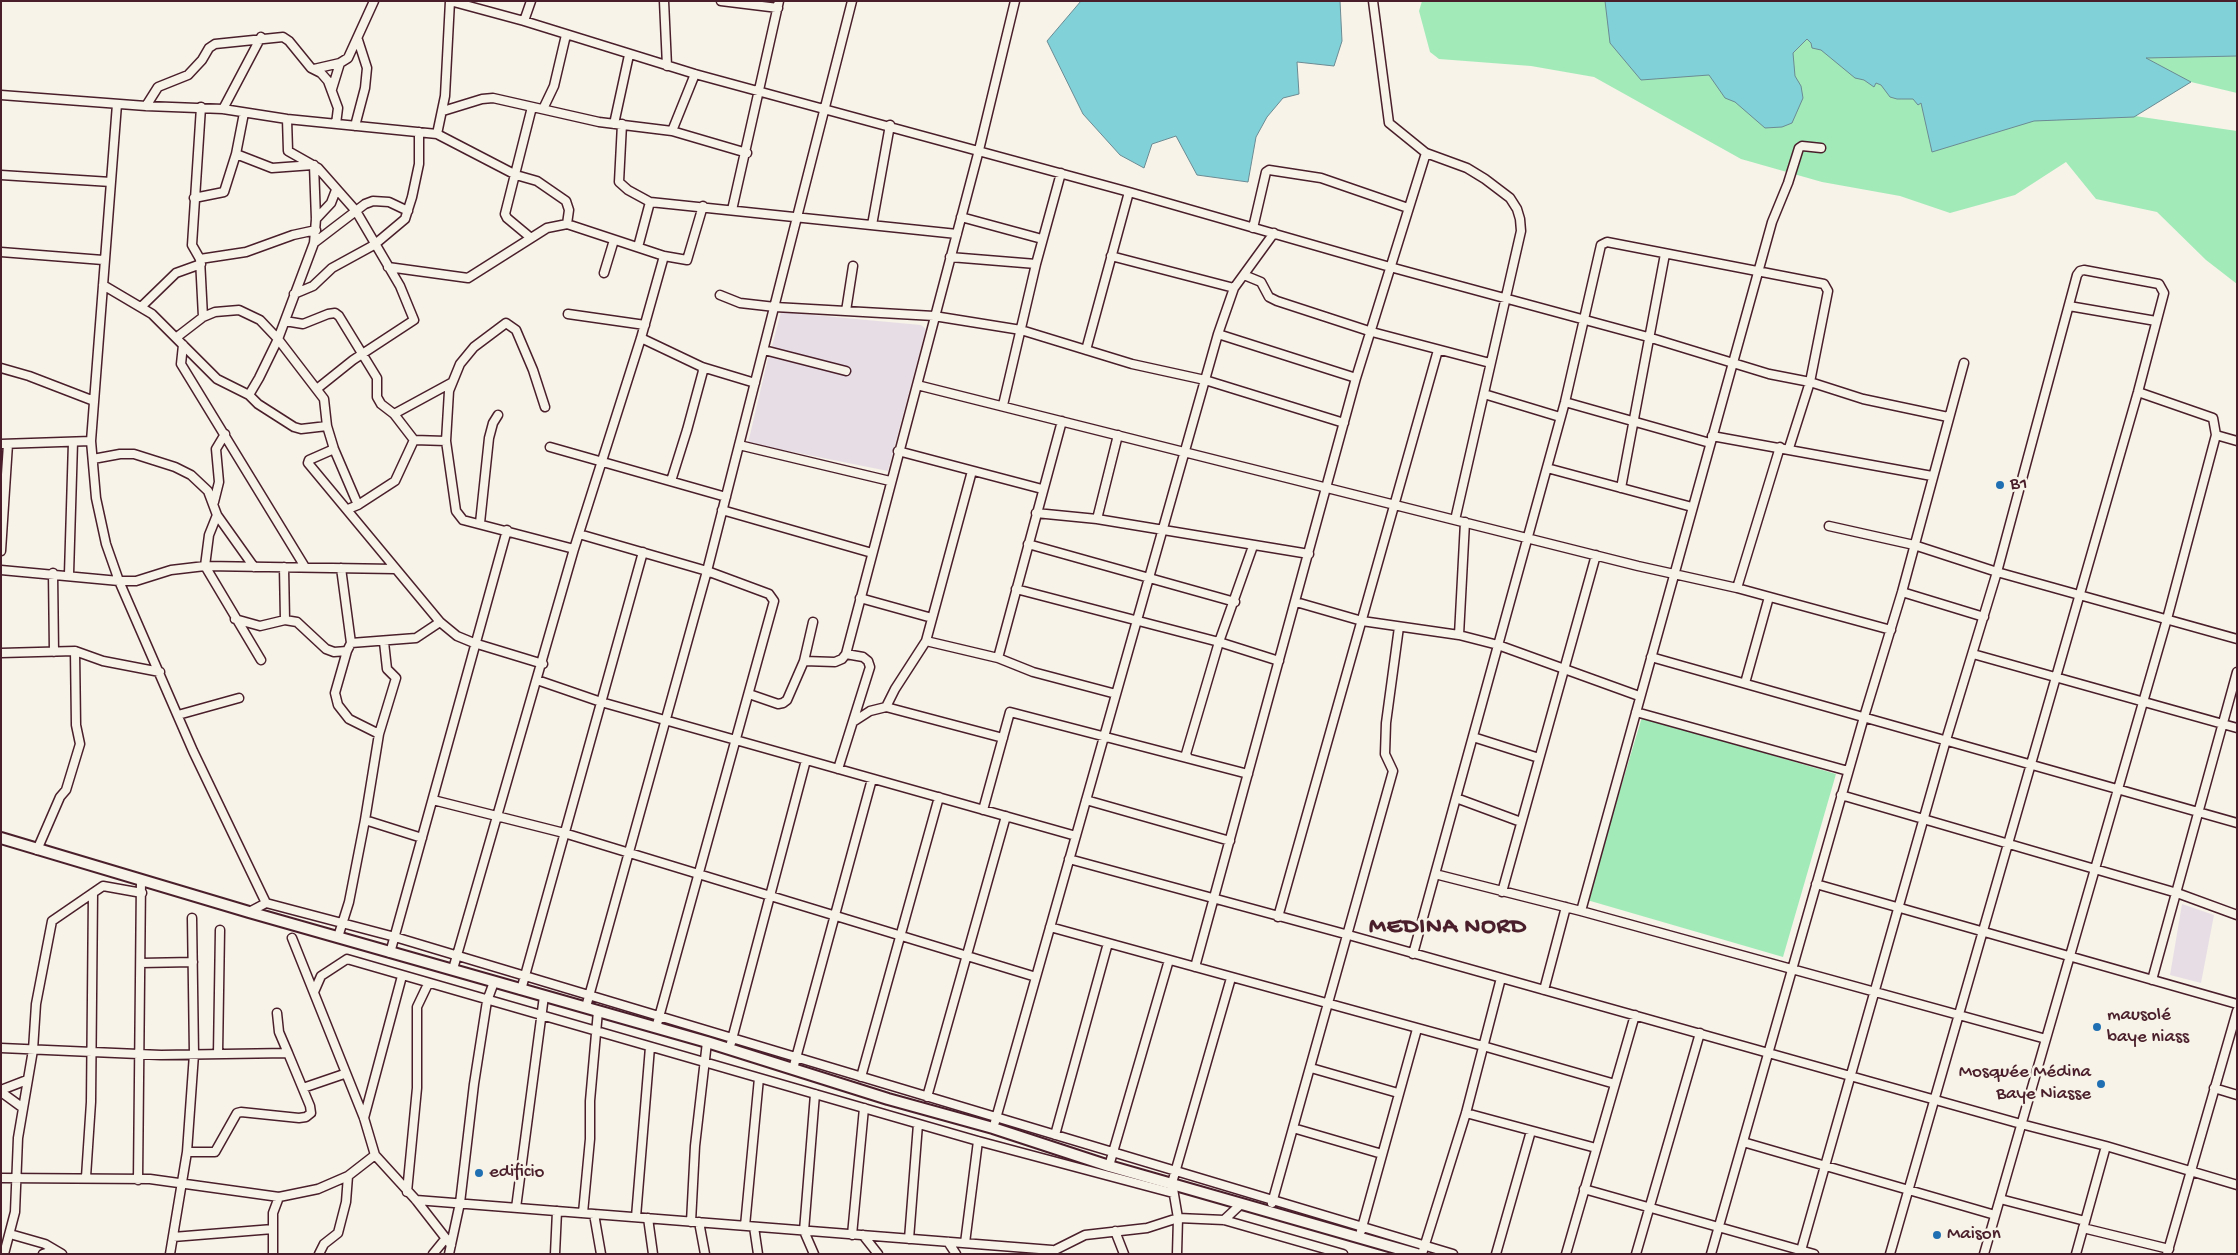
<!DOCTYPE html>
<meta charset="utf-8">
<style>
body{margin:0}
#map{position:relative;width:2238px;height:1255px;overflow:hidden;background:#f7f3e8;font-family:"Gochi Hand",sans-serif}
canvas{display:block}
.frame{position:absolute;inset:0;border:2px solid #4a1f2b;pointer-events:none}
</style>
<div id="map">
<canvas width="2238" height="1255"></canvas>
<div class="frame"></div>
</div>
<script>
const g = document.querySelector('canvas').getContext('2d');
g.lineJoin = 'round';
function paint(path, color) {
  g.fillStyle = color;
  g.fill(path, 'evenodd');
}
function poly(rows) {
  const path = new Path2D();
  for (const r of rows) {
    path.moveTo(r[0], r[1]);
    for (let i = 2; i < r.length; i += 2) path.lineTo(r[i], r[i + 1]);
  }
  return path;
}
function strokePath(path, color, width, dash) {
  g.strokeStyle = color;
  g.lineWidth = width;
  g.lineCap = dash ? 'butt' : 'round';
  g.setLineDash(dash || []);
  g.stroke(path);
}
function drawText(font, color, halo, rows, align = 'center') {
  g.font = font + ' "Gochi Hand",sans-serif';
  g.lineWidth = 5;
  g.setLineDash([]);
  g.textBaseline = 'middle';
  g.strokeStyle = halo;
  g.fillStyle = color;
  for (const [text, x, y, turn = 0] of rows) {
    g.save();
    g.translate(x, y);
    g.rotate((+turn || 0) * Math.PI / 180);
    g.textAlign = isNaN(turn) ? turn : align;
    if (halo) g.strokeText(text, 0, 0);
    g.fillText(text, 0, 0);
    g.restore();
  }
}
paint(poly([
 [781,312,921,325,926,329,888,471,748,443,769,354,847,375,849,367,771,350],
 [2182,904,2214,915,2201,983,2170,975]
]), '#e7dee5');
paint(poly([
 [1422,1,2237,1,2237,93,2191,82,2135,116,2237,131,2237,284,2206,260,2157,212,2096,199,2066,162,2015,195,1950,213,1900,196,1822,182,1741,159,1594,77,1531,66,1439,59,1430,52,1419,11],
 [1642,717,1836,774,1783,957,1587,900]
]), '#a2ebb9');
const water = poly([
 [1081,1,1340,1,1342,41,1334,66,1297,62,1299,94,1283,98,1267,117,1256,137,1248,182,1197,175,1176,136,1152,144,1144,168,1120,155,1083,114,1047,41,1081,1],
 [1605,1,2237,1,2237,56,2146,58,2191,82,2134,117,2034,121,1932,152,1921,103,1918,105,1913,99,1897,99,1890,97,1881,85,1876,83,1874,87,1864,80,1855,78,1821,50,1812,48,1811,43,1807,39,1793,53,1795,76,1801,86,1803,98,1792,123,1782,127,1765,128,1735,102,1725,98,1709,75,1641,80,1610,43,1605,1]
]);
paint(water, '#81d2d8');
strokePath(water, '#6b8a93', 1);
const minor = poly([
 [450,1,524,21,695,74,1129,192,1390,267,1648,337,1769,374,1810,382,1863,399,1948,417],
 [664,1,667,66],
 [721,1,778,8],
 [1373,1,1389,123,1426,153,1467,168,1485,179,1510,198,1517,209,1520,219,1521,231,1455,520],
 [524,21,531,1],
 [314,69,340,63,348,58,374,1],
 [332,89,340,63],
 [1,95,146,106,223,109,287,119,437,134,516,175,537,181,566,201,569,210,567,224],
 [117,104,91,441,96,498,106,544,119,581,193,751,266,903,249,912],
 [146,106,158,87,188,75,202,60,209,48,215,44,283,37,289,41,311,68,321,73,328,81,338,108,336,124],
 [223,109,261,37],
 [543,109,554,86,566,35],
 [443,111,482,99,493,98,599,122,672,131,747,153],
 [244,113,236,154,272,168,313,165],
 [287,119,288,151,318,168,356,211,400,286,414,320,353,360,318,388],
 [614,124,629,55],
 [622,124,619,182,628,190,650,202,957,234],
 [355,126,365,88,367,68,358,40],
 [672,131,695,74],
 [437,134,445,96,450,1],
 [1,175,111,182],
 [194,198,224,192,236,154],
 [732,210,779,1],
 [961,217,1042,239],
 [316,219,331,203,336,190],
 [872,225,890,125],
 [1253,228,1266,172,1269,170,1321,178,1408,208],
 [531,238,507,218,505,214,532,107],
 [314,243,365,204,373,201,389,202,408,211],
 [638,247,650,202],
 [1,252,103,260],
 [1111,256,1234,288],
 [950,257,1036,264],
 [200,259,192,245,201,107],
 [388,267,468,278,547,228,567,224,664,256,687,260,703,206],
 [604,273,614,240],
 [1244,275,1261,282,1269,297,1277,301,1372,332,1490,363],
 [103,285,152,314,217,379,249,395,259,378,278,339,314,243,316,219,314,165],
 [294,294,313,286,332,268,374,245,405,219,412,197,419,164,419,132],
 [720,295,740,303,775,307,934,316,1021,330,1132,364,1205,380,1344,423],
 [2069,306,2156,321],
 [141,307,176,273,201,264],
 [846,311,853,266],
 [568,314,645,325],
 [203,317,200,259,246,252,293,235,316,230],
 [285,321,303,324,328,314,335,313,339,316,377,378,377,397,381,404,394,414,414,440],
 [1218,334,1356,378],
 [177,337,203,317,215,312,239,310,260,320,278,339,324,399,327,426,334,449,358,505,348,509],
 [641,338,702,367,755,383],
 [183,345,181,364,305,567],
 [764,350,846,371],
 [1086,350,1129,192],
 [1,368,29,376,94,401],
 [917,385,1638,566,1737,588,1891,630],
 [1484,394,1560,417],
 [249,395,258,404,294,427,301,429,327,426],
 [1565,402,1710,443],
 [1003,405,1036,264,1061,173],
 [394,414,451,383],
 [2216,435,2237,441],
 [1712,436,1932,476],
 [414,440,446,441,456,511,463,520,574,549],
 [446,441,449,391,460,364,474,347,506,323,516,330,533,370,545,407],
 [1,444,91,441],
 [739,445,890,481],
 [550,447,726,497],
 [334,449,309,460,308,463,440,622,457,636,474,643,543,664],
 [898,451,1042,489],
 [93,459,120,454,134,454,175,467,191,475,208,491,217,515,254,567],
 [1547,468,1692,507],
 [671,481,687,430,703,371,702,367],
 [1621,488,1665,254],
 [214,502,219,482,216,449,225,434],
 [358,505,395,481,414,440],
 [722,510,872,553],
 [1036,513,1097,519,1309,554],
 [217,515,209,535,205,566,261,660],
 [1097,519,1118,435],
 [480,523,489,438,493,423,498,415],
 [1829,526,1914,545,1997,572,2237,639],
 [579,534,707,571,769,594,774,601,656,1028],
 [1028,544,1235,602],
 [1,551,8,444],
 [341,568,351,643],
 [1,570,119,581,136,581,171,570,205,566,395,569],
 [53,573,54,652],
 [69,574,73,442],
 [1737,588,1780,447],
 [1016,589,1219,642,1279,661],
 [1902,592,1984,617],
 [860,598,932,618],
 [1296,602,1362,621,1459,635,1498,645,1639,696],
 [235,619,260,626,285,620,284,567],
 [285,620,297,622,326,649,334,652,347,651,351,643,416,638,440,622],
 [1459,635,1465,522],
 [926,641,998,658,1033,672,1116,694],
 [384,642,387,669,396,678,379,734,365,820,422,838],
 [75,651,103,661,160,672],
 [347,651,335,693,338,705,349,719,379,734],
 [1,653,75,651,76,725,80,744,66,790,60,797,37,850],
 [1973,654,2237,728],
 [1651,657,2237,823],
 [998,658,1062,421],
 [804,661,813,622],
 [537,680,601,702,1076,836],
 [1745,683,1769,597],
 [749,694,778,704,783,703,787,700,804,661,835,662,842,659,846,654,979,150,1015,1],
 [886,707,895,689,926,641,972,471],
 [1636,712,1848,771],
 [178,715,239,698],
 [853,722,870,711,886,707,1003,738],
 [1473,737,1539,758],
 [1188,758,1186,754,1219,642,1253,546],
 [838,769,870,667,868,661,863,657,846,654],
 [1841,795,2177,893,2237,915],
 [1456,798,1521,822],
 [433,800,564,833,1036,977],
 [1086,800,1230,841],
 [983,810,1010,712,1248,774],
 [1069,859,1345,934,2021,1124,2106,1146,2237,1185],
 [1435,874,1581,911,2046,1039],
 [1816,884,2237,1004],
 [1502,892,1596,555],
 [266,903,395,937,1453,1254],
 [1581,911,1772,222,1788,183,1799,148,1802,146,1821,148],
 [1278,917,1438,350],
 [1050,927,1483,1046,1615,1084],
 [338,937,349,902,365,820],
 [292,938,364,1118,375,1155],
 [390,953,507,530],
 [1413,954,1565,402,1601,245,1607,242,1824,284,1828,291,1810,382,1789,448],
 [141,963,193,962],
 [1195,967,1356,378,1426,153],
 [453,969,574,549,641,338,664,256],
 [2152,980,2237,672],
 [521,990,643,552],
 [1544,990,1566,907],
 [314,992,321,976,347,959,978,1141,1173,1193],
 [586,1007,707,571,852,1],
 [731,1043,806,760],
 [1,1048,161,1055,288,1053,279,1032,277,1013],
 [218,1054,220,930],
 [1311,1068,1398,1093],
 [793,1069,872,779],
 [861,1077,939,797],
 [303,1088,344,1074],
 [2214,1088,2237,1095],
 [1,1090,27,1080],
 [1,1092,23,1108],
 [927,1097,1006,816],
 [1466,1113,1596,1148],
 [364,1118,402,976],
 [995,1122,1218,334,1234,288,1274,233],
 [1293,1128,1382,1154],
 [1055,1135,1108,943],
 [1743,1142,1995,1215],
 [187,1152,215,1152,237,1113,241,1112,299,1118,306,1117,311,1113,310,1106,288,1053],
 [1109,1166,1169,960],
 [86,1177,91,1102,93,893],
 [1,1178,150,1179,279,1197],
 [138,1180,141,880],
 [1584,1189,1814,1254],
 [407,1192,417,1088,417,1007,428,984],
 [2000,1199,2085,1221],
 [416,1200,1052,1250],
 [1272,1203,1393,771,1385,754,1386,723,1399,627],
 [516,1208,544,996],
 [583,1213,590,1139,590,1101,598,1011],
 [594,1214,601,1254],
 [636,1217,650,1047],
 [648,1218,653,1254],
 [1224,1220,1241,1204],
 [691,1222,695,1146,707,1042],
 [699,1222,705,1254],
 [745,1226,759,1078],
 [754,1227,758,1254],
 [2083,1228,2169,1249],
 [1115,1231,1124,1254],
 [1361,1231,1417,1029],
 [10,1234,45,1244,62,1254],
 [852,1235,864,1108],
 [863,1235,878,1254],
 [173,1237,273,1229],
 [909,1239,918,1124],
 [948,1242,956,1254],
 [965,1243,978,1141],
 [1049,1253,1085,1235,1147,1228,1178,1218,1224,1220,1343,1254],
 [4,1254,15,1212,18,1138,33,1050,36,1004,52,921,103,886,142,893],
 [43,1254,55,1250],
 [170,1254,187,1152,194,1054,192,918],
 [273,1254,273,1213,279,1197,318,1189,348,1176,375,1155,416,1200,451,1245],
 [319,1254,324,1244,338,1233,346,1202,348,1176],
 [433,1254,446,1238],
 [449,1254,460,1203,474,1084,487,1001,494,982],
 [555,1254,557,1211],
 [814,1254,804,1231,815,1094],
 [1177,1254,1178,1218,1172,1183,1231,978],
 [1422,1254,1466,1113,1501,978],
 [1496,1254,1531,1131],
 [1566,1254,1635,1015],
 [1636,1254,1700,1033],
 [1711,1254,1864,717,1902,592,1964,363],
 [1800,1254,1946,740,1997,572,2077,275,2080,271,2084,270,2159,284,2164,293,2138,392,1890,1254],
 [1984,1254,2167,619,2216,435,2213,418,2138,392],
 [2076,1254,2106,1146],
 [2167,1254,2237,1011]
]);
const tertiary = poly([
 [1,838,249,912,707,1042,888,1099,993,1128,1109,1166,1417,1254]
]);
strokePath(minor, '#4a1f2b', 11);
strokePath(tertiary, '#4a1f2b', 14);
strokePath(minor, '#f7f3e8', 8);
strokePath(tertiary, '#f7f3e8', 10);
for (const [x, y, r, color] of [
 [2000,485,5,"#1f6fb2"],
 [2097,1027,5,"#1f6fb2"],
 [2101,1084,5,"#1f6fb2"],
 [479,1173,5,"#1f6fb2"],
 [1937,1235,5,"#1f6fb2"]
]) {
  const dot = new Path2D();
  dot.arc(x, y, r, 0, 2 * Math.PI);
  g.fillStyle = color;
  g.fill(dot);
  strokePath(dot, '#f7f3e8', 2);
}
drawText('19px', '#4a1f2b', '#f7f3e8', [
 ["B1",2010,485],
 ["mausolé",2107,1016],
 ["baye niass",2107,1038],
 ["Mosquée Médina",2091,1073,"right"],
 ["Baye Niasse",2091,1095,"right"],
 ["edificio",489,1173],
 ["Maison",1947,1235]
], 'left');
g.letterSpacing = '1px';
drawText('bold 24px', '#4a1f2b', '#f7f3e8', [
 ["MEDINA NORD",1448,928]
]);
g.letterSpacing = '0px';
</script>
